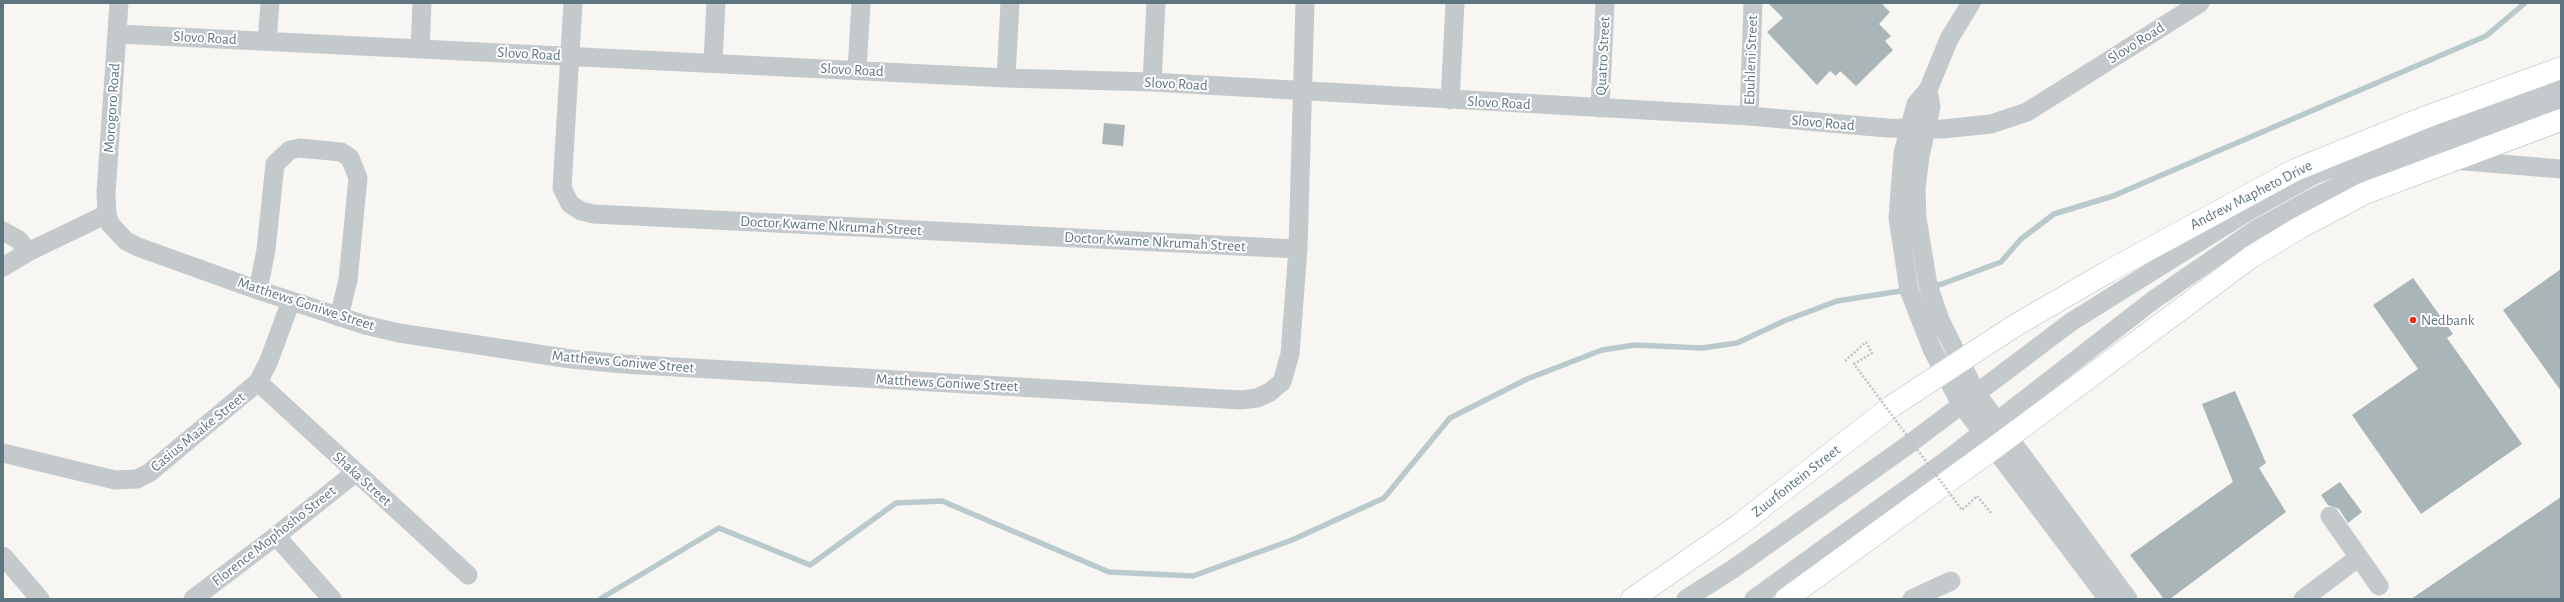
<!DOCTYPE html>
<style>
body{margin:0}
#map{position:relative;width:2564px;height:602px;overflow:hidden;background:#f7f6f3;font-family:"Alegreya Sans",sans-serif}
canvas{display:block}
.frame{position:absolute;inset:0;border:4px solid #5f7680;pointer-events:none}
</style>
<div id="map">
<canvas width="2564" height="602"></canvas>
<div class="frame"></div>
</div>
<script>
const g = document.querySelector('canvas').getContext('2d');
g.lineJoin = 'round';
function poly(rows) {
  const path = new Path2D();
  for (const r of rows) {
    path.moveTo(r[0], r[1]);
    for (let i = 2; i < r.length; i += 2) path.lineTo(r[i], r[i + 1]);
  }
  return path;
}
function strokePath(path, color, width, dash) {
  g.strokeStyle = color;
  g.lineWidth = width;
  g.lineCap = dash ? 'butt' : 'round';
  g.setLineDash(dash || []);
  g.stroke(path);
}
function paint(path, color) {
  g.fillStyle = color;
  g.fill(path, 'evenodd');
}
function drawText(font, color, halo, rows, align = 'center') {
  g.font = font + ' "Alegreya Sans",sans-serif';
  g.lineWidth = 4;
  g.setLineDash([]);
  g.textBaseline = 'middle';
  g.strokeStyle = halo;
  g.fillStyle = color;
  for (const [text, x, y, turn = 0] of rows) {
    g.save();
    g.translate(x, y);
    g.rotate((+turn || 0) * Math.PI / 180);
    g.textAlign = isNaN(turn) ? turn : align;
    if (halo) g.strokeText(text, 0, 0);
    g.fillText(text, 0, 0);
    g.restore();
  }
}
strokePath(poly([
 [1931,286,1942,284,2001,262,2021,239,2054,214,2113,196,2486,36,2525,3],
 [600,599,719,528,810,565,896,503,942,501,1109,572,1193,576,1292,540,1384,498,1450,418,1527,379,1602,350,1635,345,1702,348,1737,343,1784,321,1837,301,1907,290]
]), '#bacacc', 5.5);
paint(poly([
 [1768,3,1881,3,1890,12,1879,24,1891,36,1885,41,1893,50,1856,86,1840,71,1836,76,1830,71,1817,85,1767,32,1783,18],
 [1104,123,1125,125,1123,146,1102,144],
 [2561,269,2561,391,2503,310],
 [2413,278,2453,334,2447,338,2522,444,2421,514,2352,415,2418,369,2373,305],
 [2235,391,2266,463,2259,468,2286,512,2170,599,2164,599,2130,555,2233,482,2202,404],
 [2340,482,2362,512,2348,523,2339,509,2328,505,2321,495],
 [2561,497,2561,599,2411,599]
]), '#aab5b8');
const major = poly([
 [1632,599,1739,525,1892,406,2016,325,2109,271,2295,170,2426,117,2561,68],
 [1786,599,1994,448,2251,257,2299,228,2365,193,2561,120]
]);
strokePath(major, '#b7bcbf', 23);
strokePath(poly([
 [1845,361,1866,342],
 [1977,496,1992,514]
]), '#bfc2c4', 2.5, [2, 2]);
strokePath(poly([
 [119,3,106,193,107,214,110,224,126,241,138,247,258,290,365,325,399,333,571,359,624,364,1241,400,1257,398,1270,392,1282,382,1290,354,1298,249,1305,3],
 [573,3,562,188,570,204,581,211,594,214,1298,249],
 [1971,3,1949,39,1928,90,1916,104,1903,153,1898,218,1909,290,1932,349,1961,404,2108,599],
 [118,34,1006,78,1152,82,1749,116,1887,128,1943,129,1991,124,2027,112,2200,3],
 [267,41,270,3],
 [420,48,422,3],
 [713,62,716,3],
 [857,70,861,3],
 [1006,78,1010,3],
 [1152,82,1156,3],
 [1928,90,1931,107,1920,156,1916,189,1917,218,1928,285,1940,320,1976,393,2128,599],
 [1450,100,1455,3],
 [1600,108,1605,3],
 [1749,116,1753,3],
 [2453,160,2561,169],
 [3,231,19,240,28,252],
 [3,267,28,252,107,214],
 [258,290,266,250,275,164,290,150,300,148,341,152,350,158,358,178,348,280,339,317],
 [258,382,468,575],
 [3,453,115,480,137,479,149,473,258,382,268,363,291,301],
 [2330,516,2379,586],
 [276,536,332,599],
 [3,556,40,599],
 [193,599,276,536,355,473],
 [1686,599,1733,569,1908,445,2071,322,2247,212,2312,176,2407,138,2561,83],
 [1754,599,1947,460,2152,301,2255,230,2311,199,2363,174,2561,101],
 [1912,599,1951,581],
 [2303,599,2359,557]
]), '#c4c9cb', 19);
strokePath(major, '#fff', 22);
strokePath(poly([
 [1866,342,1872,353,1854,364,1962,510,1977,496]
]), '#bfc2c4', 2.5, [2, 2]);
for (const [x, y, r, color] of [
 [2413,320,4,"#f12d18"]
]) {
  const dot = new Path2D();
  dot.arc(x, y, r, 0, 2 * Math.PI);
  g.fillStyle = color;
  g.fill(dot);
  strokePath(dot, '#fff', 1.5);
}
drawText('15px', '#5f7680', '#fff', [
 ["Slovo Road",205,38,3],
 ["Slovo Road",2136,43,-32],
 ["Slovo Road",529,54,3],
 ["Quatro Street",1603,56,-87],
 ["Ebuhleni Street",1751,60,-88],
 ["Slovo Road",852,70,3],
 ["Slovo Road",1176,84,3],
 ["Slovo Road",1499,103,3],
 ["Morogoro Road",112,108,-86],
 ["Slovo Road",1823,123,5],
 ["Andrew Mapheto Drive",2251,195,-27],
 ["Doctor Kwame Nkrumah Street",831,226,3],
 ["Doctor Kwame Nkrumah Street",1155,242,3],
 ["Matthews Goniwe Street",306,304,18],
 ["Matthews Goniwe Street",623,362,5],
 ["Matthews Goniwe Street",947,383,3],
 ["Casius Maake Street",198,432,-39],
 ["Shaka Street",362,479,42],
 ["Zuurfontein Street",1796,481,-38],
 ["Florence Mophosho Street",274,536,-38]
]);
drawText('15px', '#5f7680', '#fff', [
 ["Nedbank",2421,320]
], 'left');
</script>
